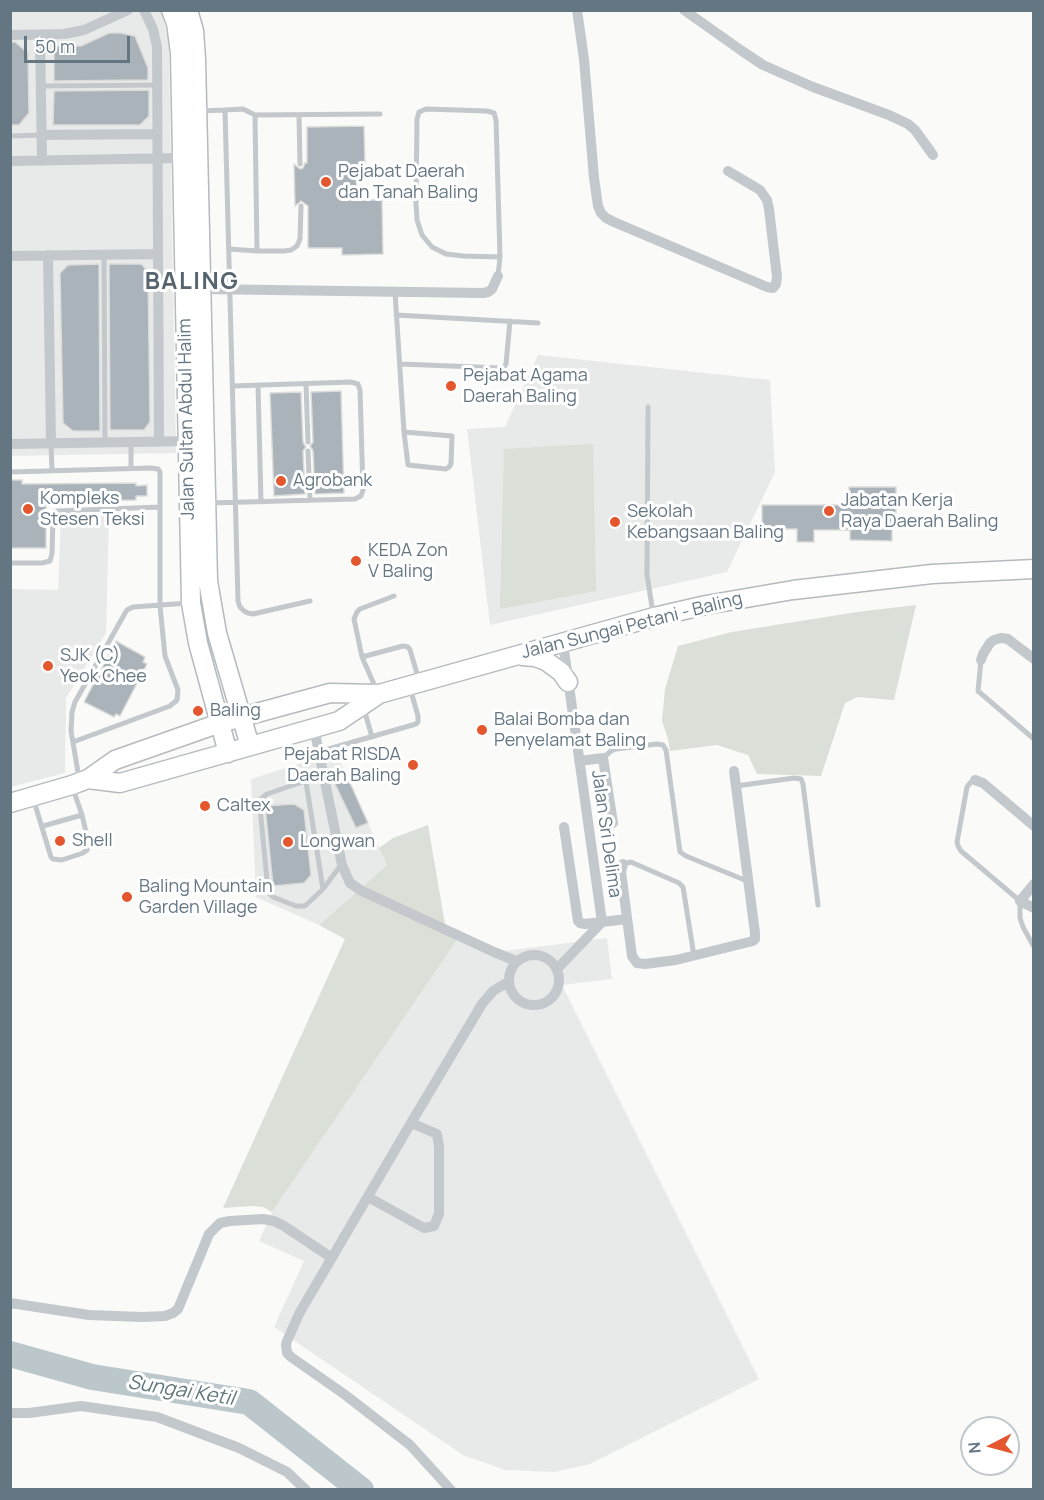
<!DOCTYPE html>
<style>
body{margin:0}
#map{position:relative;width:1044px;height:1500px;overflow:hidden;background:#fafaf8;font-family:Manrope,sans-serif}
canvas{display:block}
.frame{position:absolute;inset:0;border:12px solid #657683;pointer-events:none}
.north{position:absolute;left:960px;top:1416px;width:60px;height:60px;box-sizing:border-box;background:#fff;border:2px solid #c1c8cd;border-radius:50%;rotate:264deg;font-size:16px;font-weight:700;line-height:24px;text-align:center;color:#657683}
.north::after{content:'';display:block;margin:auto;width:21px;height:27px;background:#e4572e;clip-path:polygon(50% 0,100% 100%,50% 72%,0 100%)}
.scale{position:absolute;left:24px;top:36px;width:106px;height:27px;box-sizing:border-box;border:3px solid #657683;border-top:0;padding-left:8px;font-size:18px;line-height:21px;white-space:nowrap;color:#657683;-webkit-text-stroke:4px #fff;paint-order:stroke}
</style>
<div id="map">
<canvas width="1044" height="1500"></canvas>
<div class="frame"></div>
<div class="north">N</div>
<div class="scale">50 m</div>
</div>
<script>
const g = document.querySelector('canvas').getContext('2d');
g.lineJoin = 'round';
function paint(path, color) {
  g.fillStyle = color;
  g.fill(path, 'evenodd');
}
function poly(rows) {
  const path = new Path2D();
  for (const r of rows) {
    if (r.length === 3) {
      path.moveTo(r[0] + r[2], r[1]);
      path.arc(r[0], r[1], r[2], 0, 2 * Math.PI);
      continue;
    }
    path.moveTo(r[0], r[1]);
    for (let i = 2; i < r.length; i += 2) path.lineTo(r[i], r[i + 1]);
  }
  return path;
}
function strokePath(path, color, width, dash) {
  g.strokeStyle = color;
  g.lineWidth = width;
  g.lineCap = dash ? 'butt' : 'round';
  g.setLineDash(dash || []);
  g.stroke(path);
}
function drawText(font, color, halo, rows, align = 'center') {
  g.font = font + ' Manrope,sans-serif';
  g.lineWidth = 6;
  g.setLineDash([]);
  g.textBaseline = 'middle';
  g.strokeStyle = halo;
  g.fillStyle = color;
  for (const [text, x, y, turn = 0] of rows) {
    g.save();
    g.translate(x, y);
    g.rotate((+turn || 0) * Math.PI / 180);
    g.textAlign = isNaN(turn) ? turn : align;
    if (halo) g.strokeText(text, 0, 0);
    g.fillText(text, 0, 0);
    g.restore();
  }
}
paint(poly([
 [160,10,163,16,169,46,176,453,11,456,10,11],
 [538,355,770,380,775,472,727,572,490,625,467,429,505,427],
 [109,514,106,633,66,698,65,773,11,787,11,589,58,590,61,518],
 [336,752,387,865,319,925,256,897,251,779],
 [461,934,496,952,607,938,612,979,562,985,759,1379,590,1464,555,1472,505,1470,463,1455,274,1327,304,1261,259,1241,272,1212]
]), '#e8e9e9');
paint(poly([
 [593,444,596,591,500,609,504,449],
 [916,605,894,700,857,697,845,703,821,776,757,774,748,755,717,745,670,751,668,739,662,721,665,689,678,646,732,632,857,612],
 [428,825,445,924,461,934,272,1212,263,1207,253,1206,223,1208,345,939,319,925,387,865,379,848,393,838]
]), '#dadfd7');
strokePath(poly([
 [10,1354,92,1377,249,1402,361,1490]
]), '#bbc7cb', 26);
const building = poly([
 [109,33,121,33,135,36,148,68,148,80,54,81,54,46,81,46,109,33],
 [10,42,15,42,28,53,29,113,19,125,10,125,10,42],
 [148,90,149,91,149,116,140,125,53,125,54,91,148,90],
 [364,126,365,165,356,165,357,200,382,200,383,254,342,255,342,248,308,248,308,206,301,201,295,206,294,164,300,169,303,168,305,163,307,163,307,127,364,126],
 [99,264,100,431,73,431,63,423,60,273,68,265,99,264],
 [109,264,141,264,148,271,150,422,144,430,110,430,109,264],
 [341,391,344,493,315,494,313,451,310,446,313,442,311,392,341,391],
 [301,392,303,442,306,447,303,451,305,494,274,496,270,393,301,392],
 [10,480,22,480,22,484,136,483,136,486,147,485,147,496,136,496,136,500,46,501,46,548,10,548,10,480],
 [849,487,896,487,896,517,892,517,892,541,850,540,850,530,814,530,814,542,797,542,797,529,762,529,762,505,849,505,849,487],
 [116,641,145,657,143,662,147,664,120,716,116,714,114,717,84,702,116,641],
 [347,776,368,823,356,828,334,782,347,776],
 [294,804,304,810,311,875,304,883,273,886,265,806,294,804]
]);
paint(building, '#aab3b9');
strokePath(building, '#dcdcda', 1.5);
const primary = poly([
 [171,10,176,23,180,53,191,603,198,643,228,753],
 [188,10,194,31,196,59,208,581,217,633,250,746],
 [522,656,535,657,546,661,561,672,568,682],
 [88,779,120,783,339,721,379,694],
 [10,803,72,785,88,779,115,760,220,723,330,693,379,694,654,617,706,605,793,590,932,574,1034,569]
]);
strokePath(primary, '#b5babe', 21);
strokePath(poly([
 [41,86,157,85],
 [225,110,243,109,255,115,380,114],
 [199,111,225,110,238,601,240,607,244,611,248,613,253,614,310,601],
 [255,115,257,251,284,251,291,250,297,246,300,239,301,206],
 [299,115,300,164],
 [10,136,41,135],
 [229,249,257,251],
 [104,254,105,442],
 [498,276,500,257,496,120,494,113,487,111,426,109,419,112,417,119,416,204,417,220,422,235,432,247,446,254,463,256,500,257],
 [395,292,404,432],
 [396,315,538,323],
 [400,364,501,368,504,367,506,364,510,321],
 [306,384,308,442],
 [258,385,261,502],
 [648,407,647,575,653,613],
 [404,432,452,436,451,464,449,467,446,469,408,465,404,432],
 [131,442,131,468],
 [51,443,52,471],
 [308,451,310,500],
 [10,472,151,468,158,469,160,472,160,606,165,656,178,690,177,700,170,706,73,742],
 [209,503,355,499,361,496,363,490,360,390,358,384,351,382,233,386],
 [10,563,42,563,50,561,52,553,53,517,55,512,57,511,160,507],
 [362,657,403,646,408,647,410,650,419,680],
 [981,660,978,691,1034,739],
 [377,691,362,657,354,619,357,612,360,609,394,596],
 [364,709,372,737],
 [318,752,416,724,418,722,418,716,410,688],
 [603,758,611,751,616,749,657,744,663,745,666,750,680,852,686,856,747,881],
 [323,775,267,794,261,799,260,808,268,890,270,894,273,897,296,906,305,906,323,889,341,865],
 [79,778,71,731,72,712,75,702,124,615,127,610,133,607,189,603],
 [975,780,970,783,967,787,957,842,958,846,961,851,1020,901,1020,918,1023,927,1034,947],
 [306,782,323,889],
 [736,786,794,778,801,779,803,784,818,905],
 [33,798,51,857,53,859,62,860,83,853,87,850,89,845,82,815,73,789],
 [43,826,82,815],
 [623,864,631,862,679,883,683,887,694,956]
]), '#c3c8cc', 5);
strokePath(poly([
 [144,10,153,29,157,47,159,442],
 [577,10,584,59,594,178,598,206,601,213,606,218,614,222,767,287,773,288,776,284,777,277,769,209,767,200,760,190,728,171],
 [684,10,742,51,763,65,813,87,889,115,908,124,915,130,933,155],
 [10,35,64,34,84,30,128,10],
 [40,35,42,161],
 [41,135,157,134],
 [10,161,182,158],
 [48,255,51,443],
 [10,256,158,254],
 [201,289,483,293,488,292,492,289,498,276],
 [10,444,192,441],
 [981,660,983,654,990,643,994,640,1001,638,1008,639,1013,643,1034,659],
 [314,728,342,865,350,883,362,891,494,952,516,961],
 [579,761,603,758,613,823],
 [975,780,983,783,1034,826],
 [564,827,578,921,580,923,585,924,627,919],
 [623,864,621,872,632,956,637,963,645,964,676,960,753,941,755,939,755,933,734,771],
 [1034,884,1020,901,1034,908],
 [534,980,25],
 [557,969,602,922,563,643],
 [368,1197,424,1228,434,1226,439,1214,439,1146,437,1134,411,1123],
 [10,1303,89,1315,142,1317,165,1316,173,1313,178,1309,209,1234,220,1223,230,1221,263,1219,274,1221,284,1226,332,1258],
 [10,1413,29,1413,81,1406,157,1417,239,1448,287,1472,306,1490],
 [451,1490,410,1445,344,1394,291,1357,287,1353,286,1345,287,1341,300,1312,411,1123,482,1004,493,991,508,982]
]), '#c3c8cc', 10);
strokePath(primary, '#fff', 18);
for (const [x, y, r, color] of [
 [326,182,6,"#e4572e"],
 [451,386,6,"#e4572e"],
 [281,481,6,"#e4572e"],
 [28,509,6,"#e4572e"],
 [829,511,6,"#e4572e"],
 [615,522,6,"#e4572e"],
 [356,561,6,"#e4572e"],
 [48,666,6,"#e4572e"],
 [198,711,6,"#e4572e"],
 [482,730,6,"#e4572e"],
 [413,765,6,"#e4572e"],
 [205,806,6,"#e4572e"],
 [60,841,6,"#e4572e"],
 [288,842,6,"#e4572e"],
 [127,897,6,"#e4572e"]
]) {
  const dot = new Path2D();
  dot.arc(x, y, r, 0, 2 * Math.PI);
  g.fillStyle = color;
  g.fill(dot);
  strokePath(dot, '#fff', 2);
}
drawText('18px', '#657683', '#fff', [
 ["Pejabat Daerah",338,172],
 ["dan Tanah Baling",338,193],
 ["Pejabat Agama",463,376],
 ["Daerah Baling",463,397],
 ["Agrobank",293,481],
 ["Kompleks",40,499],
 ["Stesen Teksi",40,520],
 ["Jabatan Kerja",841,501],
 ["Raya Daerah Baling",841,522],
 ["Sekolah",627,512],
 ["Kebangsaan Baling",627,533],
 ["KEDA Zon",368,551],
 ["V Baling",368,572],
 ["SJK (C)",60,656],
 ["Yeok Chee",60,677],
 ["Baling",210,711],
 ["Balai Bomba dan",494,720],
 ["Penyelamat Baling",494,741],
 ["Pejabat RISDA",401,755,"right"],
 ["Daerah Baling",401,776,"right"],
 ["Caltex",217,806],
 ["Shell",72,841],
 ["Longwan",300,842],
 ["Baling Mountain",139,887],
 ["Garden Village",139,908]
], 'left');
drawText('18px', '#657683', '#fff', [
 ["Jalan Sultan Abdul Halim",187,419,-91],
 ["Jalan Sungai Petani - Baling",632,626,-14],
 ["Jalan Sri Delima",606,834,82]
]);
drawText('italic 20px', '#60757c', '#fff', [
 ["Sungai Ketil",181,1391,9]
]);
g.letterSpacing = '1.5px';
drawText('bold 24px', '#57646e', '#fff', [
 ["BALING",192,282]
]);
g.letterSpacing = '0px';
</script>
